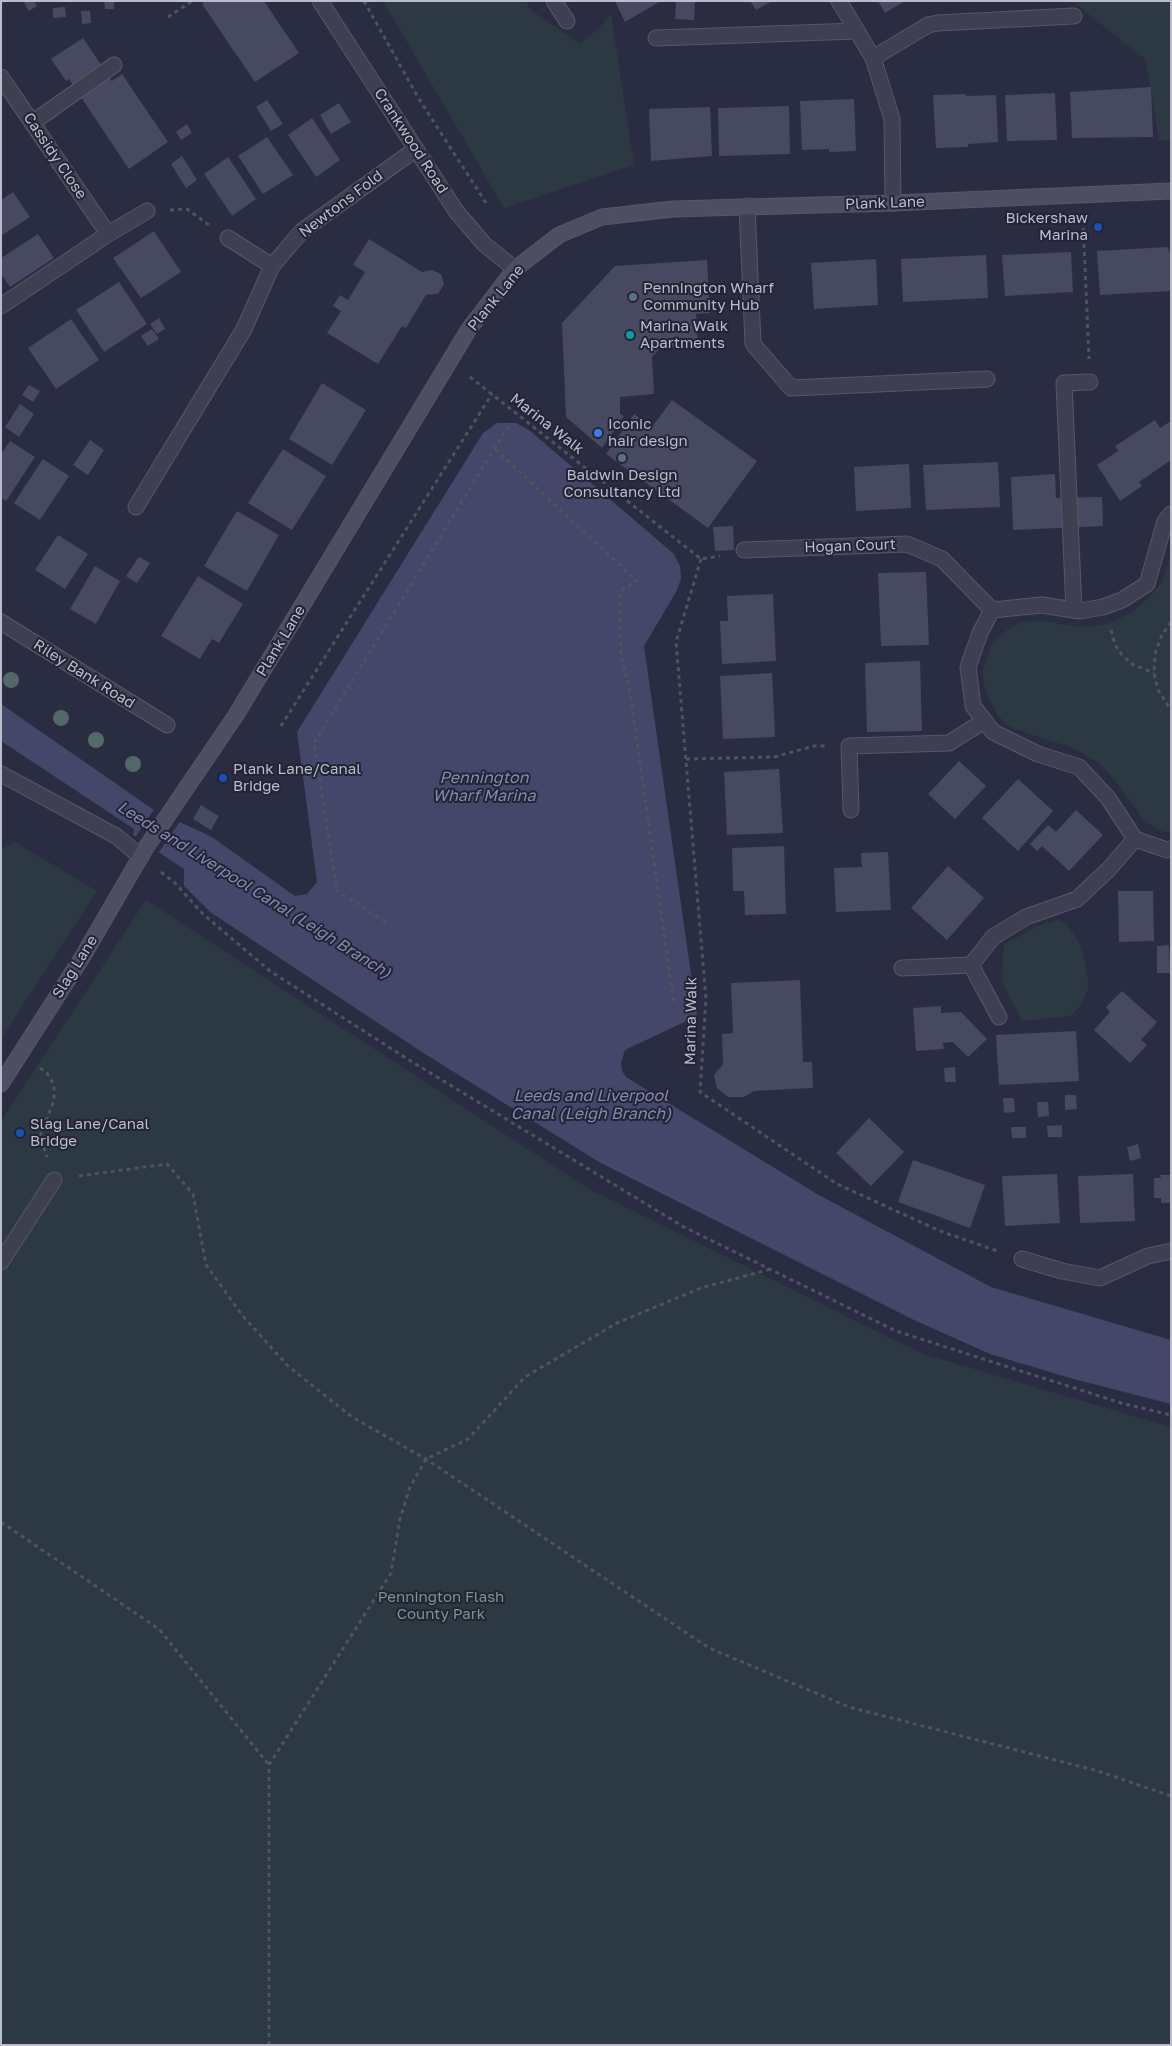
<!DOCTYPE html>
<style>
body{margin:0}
#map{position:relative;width:1172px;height:2046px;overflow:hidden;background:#2a2c41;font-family:"Golos Text",sans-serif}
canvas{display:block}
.frame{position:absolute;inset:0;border:2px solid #bbbccb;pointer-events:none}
</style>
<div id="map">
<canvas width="1172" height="2046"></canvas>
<div class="frame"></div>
</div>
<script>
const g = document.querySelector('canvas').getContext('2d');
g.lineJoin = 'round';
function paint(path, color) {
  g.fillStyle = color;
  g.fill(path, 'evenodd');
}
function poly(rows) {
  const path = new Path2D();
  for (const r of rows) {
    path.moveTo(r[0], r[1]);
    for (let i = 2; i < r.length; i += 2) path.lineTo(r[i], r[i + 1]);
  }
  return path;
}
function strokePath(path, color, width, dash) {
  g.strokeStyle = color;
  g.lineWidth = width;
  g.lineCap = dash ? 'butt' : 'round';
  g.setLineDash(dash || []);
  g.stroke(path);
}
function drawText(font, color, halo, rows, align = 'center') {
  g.font = font + ' "Golos Text",sans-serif';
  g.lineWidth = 4;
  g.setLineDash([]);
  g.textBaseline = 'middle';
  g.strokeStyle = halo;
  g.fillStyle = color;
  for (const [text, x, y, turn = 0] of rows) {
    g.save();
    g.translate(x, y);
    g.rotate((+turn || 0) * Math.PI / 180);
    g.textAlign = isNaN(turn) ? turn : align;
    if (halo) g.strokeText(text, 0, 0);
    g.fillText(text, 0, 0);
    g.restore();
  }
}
paint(poly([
 [383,1,526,1,531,10,580,44,599,28,611,14,634,165,504,208],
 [1072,1,1171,1,1171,140,1159,141,1146,60],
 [1171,555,1171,832,1164,832,1155,828,1143,819,1112,777,1100,764,1071,747,1017,730,1007,724,998,716,988,697,984,686,983,671,992,644,1008,629,1020,623,1041,620,1076,627,1091,627,1110,623,1131,613,1152,594,1162,582],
 [15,842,97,891,1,1039,1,849],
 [146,900,589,1189,923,1354,1171,1427,1171,2045,1,2045,1,1121],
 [1058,920,1067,924,1081,946,1089,986,1081,1005,1071,1016,1022,1021,1002,982,1004,945,1035,927]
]), '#2c3842');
paint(poly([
 [497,423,516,423,529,430,674,554,680,566,681,579,676,592,644,646,697,1016,625,1050,621,1063,622,1071,626,1077,817,1194,991,1287,1171,1340,1171,1404,1070,1378,990,1354,914,1320,599,1162,425,1054,210,912,184,886,184,869,133,835,134,829,1,741,1,704,154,810,212,837,295,896,307,894,317,882,297,732,483,433]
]), '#444769');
paint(poly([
 [155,808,181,820,157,855,134,839]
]), '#2a2c41');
paint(poly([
 [23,1,34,1,37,6,29,11],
 [104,1,114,1,114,9,105,9],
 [206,1,264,1,299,53,255,82,202,4],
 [615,1,661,1,625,22],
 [676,1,695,1,694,20,675,19],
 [750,1,772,1,756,10],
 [878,1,905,1,885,13],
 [65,7,66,17,53,18,53,8],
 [81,11,90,11,91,23,82,24],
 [83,38,112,81,122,74,168,142,129,169,69,79,66,81,51,59],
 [1151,87,1153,137,1072,138,1070,92],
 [1055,93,1057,140,1007,141,1005,95],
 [966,94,966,96,996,95,998,142,968,144,968,147,936,148,933,95],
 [854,99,856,151,829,152,829,149,802,150,800,101],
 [267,100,283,124,271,131,256,107],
 [339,103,351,122,331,134,320,115],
 [789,106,790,154,719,156,718,108],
 [710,107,712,156,651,161,649,109],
 [312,118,340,160,316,177,288,135],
 [187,124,192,133,181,140,176,132],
 [267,137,293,175,263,194,238,156],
 [182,156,197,180,186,188,171,164],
 [228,157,256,199,232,216,204,174],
 [13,192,30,217,1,236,1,200],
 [154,231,181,272,141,298,113,258],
 [38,234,54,258,10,287,1,274,1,258],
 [369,239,422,272,432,270,441,274,444,284,438,294,426,295,406,328,402,326,378,364,327,333,341,311,333,306,340,295,348,300,365,272,353,265],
 [1168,247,1169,252,1171,252,1171,291,1100,295,1097,251],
 [1071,252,1073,292,1005,296,1002,255],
 [986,255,988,298,903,302,901,259],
 [876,259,878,305,814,309,811,263],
 [707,260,710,313,696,314,698,346,660,348,652,357,654,394,620,397,620,414,624,416,602,448,566,417,562,323,615,266],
 [119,282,147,324,104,352,76,310],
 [159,318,165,329,157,334,150,324],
 [71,319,99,360,56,389,28,348],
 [152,329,159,339,148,346,141,336],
 [322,383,366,410,332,465,289,439],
 [29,385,40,391,33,402,22,395],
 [672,400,757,461,708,528,606,454,634,414,652,427],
 [20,404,34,414,19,437,5,427],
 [1155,420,1160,428,1171,421,1171,460,1139,482,1142,486,1120,501,1097,465,1118,451,1115,446],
 [90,440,104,450,88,475,73,465],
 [10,441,35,457,6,501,1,498,1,454],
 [283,449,326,476,292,530,248,503],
 [43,459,69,476,40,520,14,503],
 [998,462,1000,507,926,510,923,465],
 [909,464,911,508,856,511,854,467],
 [1055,474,1056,498,1102,497,1103,526,1013,530,1011,477],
 [237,511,279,535,247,591,204,566],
 [733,526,734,550,715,551,713,527],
 [58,535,88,554,65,589,35,570],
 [139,557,150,563,137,583,126,576],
 [95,566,120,581,96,624,70,609],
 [926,572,929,645,881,646,878,573],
 [198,576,243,604,219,643,212,639,200,659,161,636],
 [773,594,776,661,722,664,720,621,728,621,727,596],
 [920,661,922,731,867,732,865,663],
 [772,673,775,737,723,739,720,676],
 [959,761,986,786,955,819,928,794],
 [779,769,783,833,727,835,724,772],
 [1018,779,1053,811,1018,851,982,818],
 [201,805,219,816,211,830,193,819],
 [1076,810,1103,835,1069,871,1042,846,1037,851,1030,844,1048,825,1056,832],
 [784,846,786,914,745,915,744,891,733,891,732,848],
 [888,852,891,910,836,912,834,868,862,867,861,853],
 [948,866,984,898,947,940,911,908],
 [1118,891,1153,891,1154,941,1119,942],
 [1169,945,1170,973,1157,973,1157,946],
 [800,980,803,1062,812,1062,813,1088,754,1091,744,1097,728,1097,717,1088,714,1075,723,1064,722,1034,733,1033,731,983],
 [1122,991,1157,1022,1141,1040,1147,1045,1130,1063,1094,1030,1110,1012,1106,1007],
 [941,1006,941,1013,961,1012,987,1039,968,1057,953,1042,943,1043,944,1049,916,1051,913,1008],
 [1076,1031,1079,1081,999,1085,996,1035],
 [955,1067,956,1082,945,1082,944,1068],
 [1065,1095,1076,1095,1077,1109,1065,1110],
 [1003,1098,1014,1098,1015,1112,1004,1113],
 [1037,1102,1048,1102,1049,1116,1038,1117],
 [869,1118,904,1152,871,1186,836,1153],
 [1062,1125,1062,1137,1048,1137,1047,1126],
 [1011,1127,1026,1127,1026,1138,1012,1138],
 [1138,1144,1141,1158,1130,1161,1127,1147],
 [913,1160,985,1185,970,1228,898,1202],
 [1057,1174,1060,1223,1005,1226,1002,1176],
 [1133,1174,1135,1221,1080,1223,1078,1176],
 [1160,1175,1171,1175,1171,1203,1161,1203,1161,1198,1154,1198,1154,1178,1161,1178]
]), '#474960');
const lane = poly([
 [656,38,857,31],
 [873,58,928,25,938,23,1074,16],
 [32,123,114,65],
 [747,206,753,344,791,388,987,379],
 [1,306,74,257],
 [136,507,244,329],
 [1074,610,1064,383,1090,382],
 [1,622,167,725],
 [1,774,116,836,141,857],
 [851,810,849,746,949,743,984,721],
 [1,1262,54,1180]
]);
const street = poly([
 [320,1,456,211,484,244,515,269],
 [554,1,567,21],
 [839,1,873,58,892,119,893,203],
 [1,77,108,234,147,211],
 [228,238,272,266],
 [74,257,108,234],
 [244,329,272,266,302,231,416,149],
 [1171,514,1165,521,1147,584,1122,600,1103,607,1080,611,1042,605,992,610,980,633,968,667,973,706,993,732,1038,754,1079,767,1108,798,1135,839,1167,850,1171,849],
 [744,550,907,544,942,559,992,610],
 [902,968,971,965],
 [999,1017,971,965,993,937,1026,917,1077,899,1109,869,1135,839],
 [1022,1259,1062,1271,1100,1278,1148,1256,1171,1251]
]);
const secondary = poly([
 [1,1084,83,956,145,849,236,715,469,329,515,269,559,235,602,217,673,209,893,203,1171,191]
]);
strokePath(lane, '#565768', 17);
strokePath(street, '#565768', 17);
strokePath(secondary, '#565768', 17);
strokePath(poly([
 [133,1,133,2],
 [364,1,419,99,488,206],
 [168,17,192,1],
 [170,210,187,209,209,225],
 [1083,220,1089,359],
 [470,377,701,559,720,556],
 [495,449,637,581,620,591,621,653,631,698,674,1005],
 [701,559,676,642,706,999,700,1092,837,1184,940,1231,1000,1252],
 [1171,622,1161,637,1155,654,1154,673,1158,690,1171,710],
 [1111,630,1115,645,1122,655,1132,664,1154,673],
 [281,726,492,394],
 [686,759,774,757,814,746,826,746],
 [161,872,175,883,203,914,270,971,409,1060,684,1227,896,1331,1121,1403,1171,1415],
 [386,922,337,891,314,743,510,423],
 [40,1068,47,1073,54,1085,54,1101,40,1136,47,1157],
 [79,1176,167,1164,193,1194,206,1265,242,1315,288,1366,352,1417,426,1459,709,1648,849,1707,1098,1771,1171,1796],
 [1,1522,159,1629,269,1765],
 [269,2045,269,1765,391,1573,400,1519,410,1487,426,1459,468,1439,525,1377,617,1323,701,1288,771,1269]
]), '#4a555f', 3, [4, 4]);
strokePath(lane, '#3e4051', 15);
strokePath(street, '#3e4051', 15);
strokePath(secondary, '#4d4d63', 15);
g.fillStyle = '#536869';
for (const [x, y] of [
 [11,680],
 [61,718],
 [96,740],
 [133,764]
]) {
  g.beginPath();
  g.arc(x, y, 8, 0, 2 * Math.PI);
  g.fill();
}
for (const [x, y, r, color] of [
 [1098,227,5,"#1a4fb4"],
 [633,297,5,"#5c6f8a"],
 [630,335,5,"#0f9aa8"],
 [598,433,5,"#3f7fe0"],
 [622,458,5,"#5c6f8a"],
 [223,778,5,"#1a4fb4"],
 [20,1133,5,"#1a4fb4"]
]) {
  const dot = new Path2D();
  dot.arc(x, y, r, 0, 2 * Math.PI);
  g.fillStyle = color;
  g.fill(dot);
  strokePath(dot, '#232436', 2);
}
drawText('15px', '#bbbccb', '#232436', [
 ["Crankwood Road",411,141,57],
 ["Cassidy Close",55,156,56],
 ["Plank Lane",885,203,-2],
 ["Newtons Fold",341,204,-37],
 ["Plank Lane",496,298,-51],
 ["Marina Walk",547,424,38],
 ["Hogan Court",850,546,-2],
 ["Plank Lane",281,641,-59],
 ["Riley Bank Road",84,674,32],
 ["Slag Lane",75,967,-58],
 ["Marina Walk",691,1021,-89]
]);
drawText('15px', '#bbbccb', '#232436', [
 ["Bickershaw",1088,218,"right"],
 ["Marina",1088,235,"right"],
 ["Pennington Wharf",643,288],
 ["Community Hub",643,305],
 ["Marina Walk",640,326],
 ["Apartments",640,343],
 ["Iconic",608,424],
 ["hair design",608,441],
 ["Baldwin Design",622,475,"center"],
 ["Consultancy Ltd",622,492,"center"],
 ["Plank Lane/Canal",233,769],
 ["Bridge",233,786],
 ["Slag Lane/Canal",30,1124],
 ["Bridge",30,1141]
], 'left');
drawText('15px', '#75998a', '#232436', [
 ["Pennington Flash",441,1597],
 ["County Park",441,1614]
]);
drawText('italic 16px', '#8689ae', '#232436', [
 ["Pennington",484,778],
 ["Wharf Marina",484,796],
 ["Leeds and Liverpool Canal (Leigh Branch)",254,890,32],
 ["Leeds and Liverpool",591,1096],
 ["Canal (Leigh Branch)",591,1114]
]);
</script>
